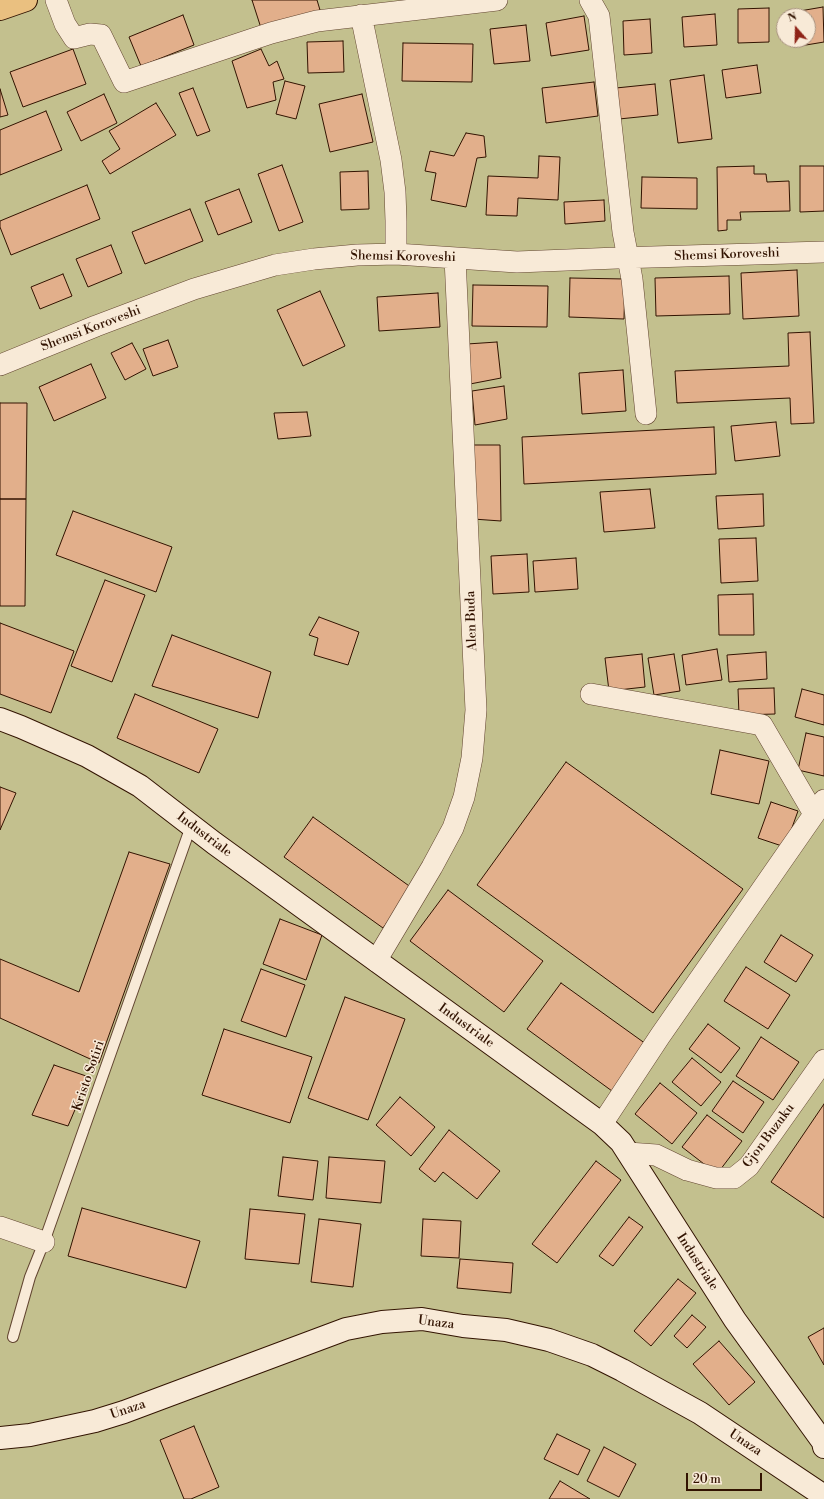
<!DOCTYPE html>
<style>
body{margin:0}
#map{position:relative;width:824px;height:1499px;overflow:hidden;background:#f5dfc1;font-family:"Libre Bodoni",serif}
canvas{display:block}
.north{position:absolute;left:776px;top:8px;width:40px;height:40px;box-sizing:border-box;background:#f8ead7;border:1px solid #a99481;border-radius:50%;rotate:340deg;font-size:11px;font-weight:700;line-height:16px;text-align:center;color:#321301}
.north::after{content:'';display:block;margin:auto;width:14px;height:18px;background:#8f2418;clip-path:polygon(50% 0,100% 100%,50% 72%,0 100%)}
.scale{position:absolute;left:686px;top:1473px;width:76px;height:18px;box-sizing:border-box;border:2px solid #321301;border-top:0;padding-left:5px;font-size:12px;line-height:14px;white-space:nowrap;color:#321301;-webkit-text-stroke:3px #f8ead7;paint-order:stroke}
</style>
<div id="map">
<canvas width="824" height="1499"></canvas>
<div class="north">N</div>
<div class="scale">20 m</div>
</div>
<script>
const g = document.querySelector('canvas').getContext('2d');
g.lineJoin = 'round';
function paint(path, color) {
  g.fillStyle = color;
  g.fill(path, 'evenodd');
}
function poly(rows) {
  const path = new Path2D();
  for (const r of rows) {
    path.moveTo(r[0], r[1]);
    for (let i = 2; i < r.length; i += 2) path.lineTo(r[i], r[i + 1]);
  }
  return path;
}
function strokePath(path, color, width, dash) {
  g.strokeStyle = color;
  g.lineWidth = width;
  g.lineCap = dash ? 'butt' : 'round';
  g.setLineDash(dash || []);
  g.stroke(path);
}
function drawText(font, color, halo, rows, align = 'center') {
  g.font = font + ' "Libre Bodoni",serif';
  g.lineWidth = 3;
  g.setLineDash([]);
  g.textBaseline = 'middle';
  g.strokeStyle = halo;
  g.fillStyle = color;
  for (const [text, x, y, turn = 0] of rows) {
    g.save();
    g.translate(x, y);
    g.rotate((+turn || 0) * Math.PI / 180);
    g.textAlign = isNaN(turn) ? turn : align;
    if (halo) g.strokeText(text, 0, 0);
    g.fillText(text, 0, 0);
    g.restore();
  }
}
paint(poly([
 [0,0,824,0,824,1499,0,1499],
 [784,16,808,16,808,40,784,40]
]), '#c3c08e');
const building = poly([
 [252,0,317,0,320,10,261,28,252,0],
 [823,7,824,42,794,47,792,40,808,40,808,16,788,16,788,13,823,7],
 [769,8,769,42,738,43,738,9,769,8],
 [715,14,717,45,684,47,682,17,715,14],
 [183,15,194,45,141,66,129,37,183,15],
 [584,16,589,50,551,56,546,23,584,16],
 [650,19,652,53,624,55,623,21,650,19],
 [526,25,530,61,494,64,490,29,526,25],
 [343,41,344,72,308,73,307,42,343,41],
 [403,43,473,44,472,82,402,81,403,43],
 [73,49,86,84,23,107,10,72,73,49],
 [261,49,269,66,277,61,284,79,273,82,276,100,247,108,232,61,261,49],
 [757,65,761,93,726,98,722,70,757,65],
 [704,75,712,139,678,143,670,80,704,75],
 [285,81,305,86,296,119,276,114,285,81],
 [594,82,598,116,546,123,542,88,594,82],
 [655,84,658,115,619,119,616,88,655,84],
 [193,88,210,131,197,136,179,93,193,88],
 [0,89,8,115,0,117,0,89],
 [104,94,117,123,81,141,67,112,104,94],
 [362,94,373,142,330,152,319,104,362,94],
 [156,103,176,135,110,174,102,161,120,149,109,131,156,103],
 [46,111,62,150,0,175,0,130,46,111],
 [466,133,484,136,486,157,477,158,466,207,431,200,436,173,425,171,430,151,454,156,466,133],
 [539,156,560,157,558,200,518,198,517,216,486,215,488,176,538,178,539,156],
 [282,165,303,222,279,231,258,174,282,165],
 [754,166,754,174,766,174,767,182,789,181,790,211,740,212,741,220,727,220,727,230,718,231,717,167,754,166],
 [800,166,824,166,824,211,800,212,800,166],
 [368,171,369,209,341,210,340,172,368,171],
 [642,177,697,178,697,209,641,208,642,177],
 [87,185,100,219,11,255,0,227,0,221,87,185],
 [239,189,252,222,218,235,205,202,239,189],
 [604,200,605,221,565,224,564,202,604,200],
 [190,209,203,241,145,264,132,232,190,209],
 [111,245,122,273,88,287,76,259,111,245],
 [797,270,799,316,743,319,741,273,797,270],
 [63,274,72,296,40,309,31,287,63,274],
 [729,276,730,314,656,316,655,278,729,276],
 [570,278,625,279,624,319,569,317,570,278],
 [473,285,548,286,547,327,472,326,473,285],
 [320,291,345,346,303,366,277,310,320,291],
 [438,293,440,327,379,331,377,297,438,293],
 [810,332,814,423,791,424,790,398,677,403,675,371,789,366,788,333,810,332],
 [168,340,178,367,153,376,143,349,168,340],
 [497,342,501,378,470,384,467,344,497,342],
 [132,343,146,369,125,380,111,353,132,343],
 [91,364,106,398,54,421,39,387,91,364],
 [623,370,626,411,582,414,579,373,623,370],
 [504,386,507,419,475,425,472,391,504,386],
 [0,403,27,403,26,499,0,499,0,403],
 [307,412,311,436,278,439,274,413,307,412],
 [776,422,780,456,735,461,731,426,776,422],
 [714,427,716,474,524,484,522,437,714,427],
 [472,445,500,445,501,521,473,519,472,445],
 [650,489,655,528,604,532,600,492,650,489],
 [763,494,764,526,718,529,716,496,763,494],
 [0,499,26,499,25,606,0,606,0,499],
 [73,511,172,547,156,592,56,555,73,511],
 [756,538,758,581,721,583,719,539,756,538],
 [527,554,529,592,493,594,491,556,527,554],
 [576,558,578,589,535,592,533,561,576,558],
 [105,580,145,595,112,682,71,666,105,580],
 [753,594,754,635,719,635,718,595,753,594],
 [319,617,359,632,348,665,314,655,318,638,309,635,319,617],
 [0,623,74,651,51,713,0,694,0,623],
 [172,635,271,672,258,718,152,686,172,635],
 [717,649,722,680,686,685,682,655,717,649],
 [766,652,767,679,729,682,727,655,766,652],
 [642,654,645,687,609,691,605,658,642,654],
 [674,654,680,691,654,695,648,658,674,654],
 [774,688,775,714,739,715,738,689,774,688],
 [802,689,824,695,824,725,795,717,802,689],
 [135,694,218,729,199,773,117,738,135,694],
 [806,733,824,737,824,776,798,770,806,733],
 [720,750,769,761,759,804,711,794,720,750],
 [566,762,743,889,653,1013,477,885,566,762],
 [0,787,16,793,0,830,0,787],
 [771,802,798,811,785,847,758,838,771,802],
 [313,817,412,888,383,928,284,857,313,817],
 [129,852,170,864,99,1063,0,1018,0,959,79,992,129,852],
 [448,890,543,961,504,1012,410,941,448,890],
 [280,919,322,935,306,980,263,964,280,919],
 [781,935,813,955,796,982,764,962,781,935],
 [746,967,790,995,768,1029,724,1001,746,967],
 [261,969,305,985,286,1037,241,1021,261,969],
 [561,983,646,1044,612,1091,527,1029,561,983],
 [345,997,405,1019,368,1120,308,1098,345,997],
 [708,1024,740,1048,721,1073,689,1049,708,1024],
 [224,1029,312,1057,290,1123,202,1095,224,1029],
 [761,1037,799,1062,773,1100,736,1076,761,1037],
 [692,1058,721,1082,701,1106,672,1082,692,1058],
 [54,1065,89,1077,68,1126,32,1115,54,1065],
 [733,1081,764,1102,743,1133,712,1111,733,1081],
 [660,1083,697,1113,672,1144,635,1114,660,1083],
 [400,1097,435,1127,411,1156,376,1125,400,1097],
 [824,1104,824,1218,771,1182,824,1104],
 [707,1115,742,1141,717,1174,682,1147,707,1115],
 [449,1130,500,1171,477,1199,443,1172,435,1182,419,1169,449,1130],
 [283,1157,318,1161,313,1200,278,1196,283,1157],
 [329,1157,385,1161,381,1203,326,1198,329,1157],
 [596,1161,621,1180,557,1263,532,1244,596,1161],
 [82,1208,200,1241,186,1288,68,1256,82,1208],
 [250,1209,305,1214,299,1264,245,1259,250,1209],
 [629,1217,643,1227,613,1266,599,1256,629,1217],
 [319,1219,361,1224,353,1287,311,1282,319,1219],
 [423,1219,461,1221,459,1258,421,1256,423,1219],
 [460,1259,513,1263,511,1293,457,1288,460,1259],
 [678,1279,696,1293,651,1346,634,1331,678,1279],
 [692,1315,706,1327,687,1348,674,1336,692,1315],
 [824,1328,824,1365,808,1337,824,1328],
 [719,1341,755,1382,729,1405,693,1364,719,1341],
 [194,1426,219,1487,191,1499,184,1499,160,1440,194,1426],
 [557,1434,590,1450,578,1475,544,1459,557,1434],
 [604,1447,636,1464,619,1497,587,1481,604,1447],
 [560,1481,590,1499,549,1499,560,1481]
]);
paint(building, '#e2af8b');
strokePath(building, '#321301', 1);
const service = poly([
 [13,1337,30,1277,44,1242,191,826]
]);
const minor = poly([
 [56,0,65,24,74,38,90,34,101,35,124,82,271,33,317,21,497,0],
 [590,0,599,16,623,232,632,279,646,414],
 [361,15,391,160,395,192,396,221,396,254],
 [0,365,96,326,194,289,275,265,314,259,357,255,396,254,517,262,617,258,824,252],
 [591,694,762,725,814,814],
 [376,961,432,867,453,828,464,797,472,758,476,710,455,258],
 [602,1124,660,1036,824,800],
 [628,1153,656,1155,687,1170,716,1178,734,1178,749,1166,824,1060],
 [0,1227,44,1242]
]);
const secondary = poly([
 [0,719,21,727,87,756,140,786,214,843,602,1124,621,1142,735,1320,823,1442,824,1447],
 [0,1438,30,1435,95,1421,124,1412,346,1329,382,1322,422,1319,463,1326,506,1330,549,1340,592,1355,622,1370,700,1413,824,1496]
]);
const primary = poly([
 [0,9,26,0]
]);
strokePath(service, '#634631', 12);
strokePath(minor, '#634631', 22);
strokePath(secondary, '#321301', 24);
strokePath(primary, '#321301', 24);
strokePath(service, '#f8ead7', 10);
strokePath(minor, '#f8ead7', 21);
strokePath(secondary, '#f8ead7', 22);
strokePath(primary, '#eac080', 22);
drawText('13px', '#321301', '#f8ead7', [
 ["Shemsi Koroveshi",727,255,-2],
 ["Shemsi Koroveshi",403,257,1],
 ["Shemsi Koroveshi",91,329,-21],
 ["Alen Buda",472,621,-92],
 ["Industriale",204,835,37],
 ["Industriale",466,1026,36],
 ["Kristo Sotiri",89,1076,-71],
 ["Gjon Buzuku",769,1136,-53],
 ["Industriale",697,1262,57],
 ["Unaza",436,1323,7],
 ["Unaza",128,1410,-19],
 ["Unaza",745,1443,34]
]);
</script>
